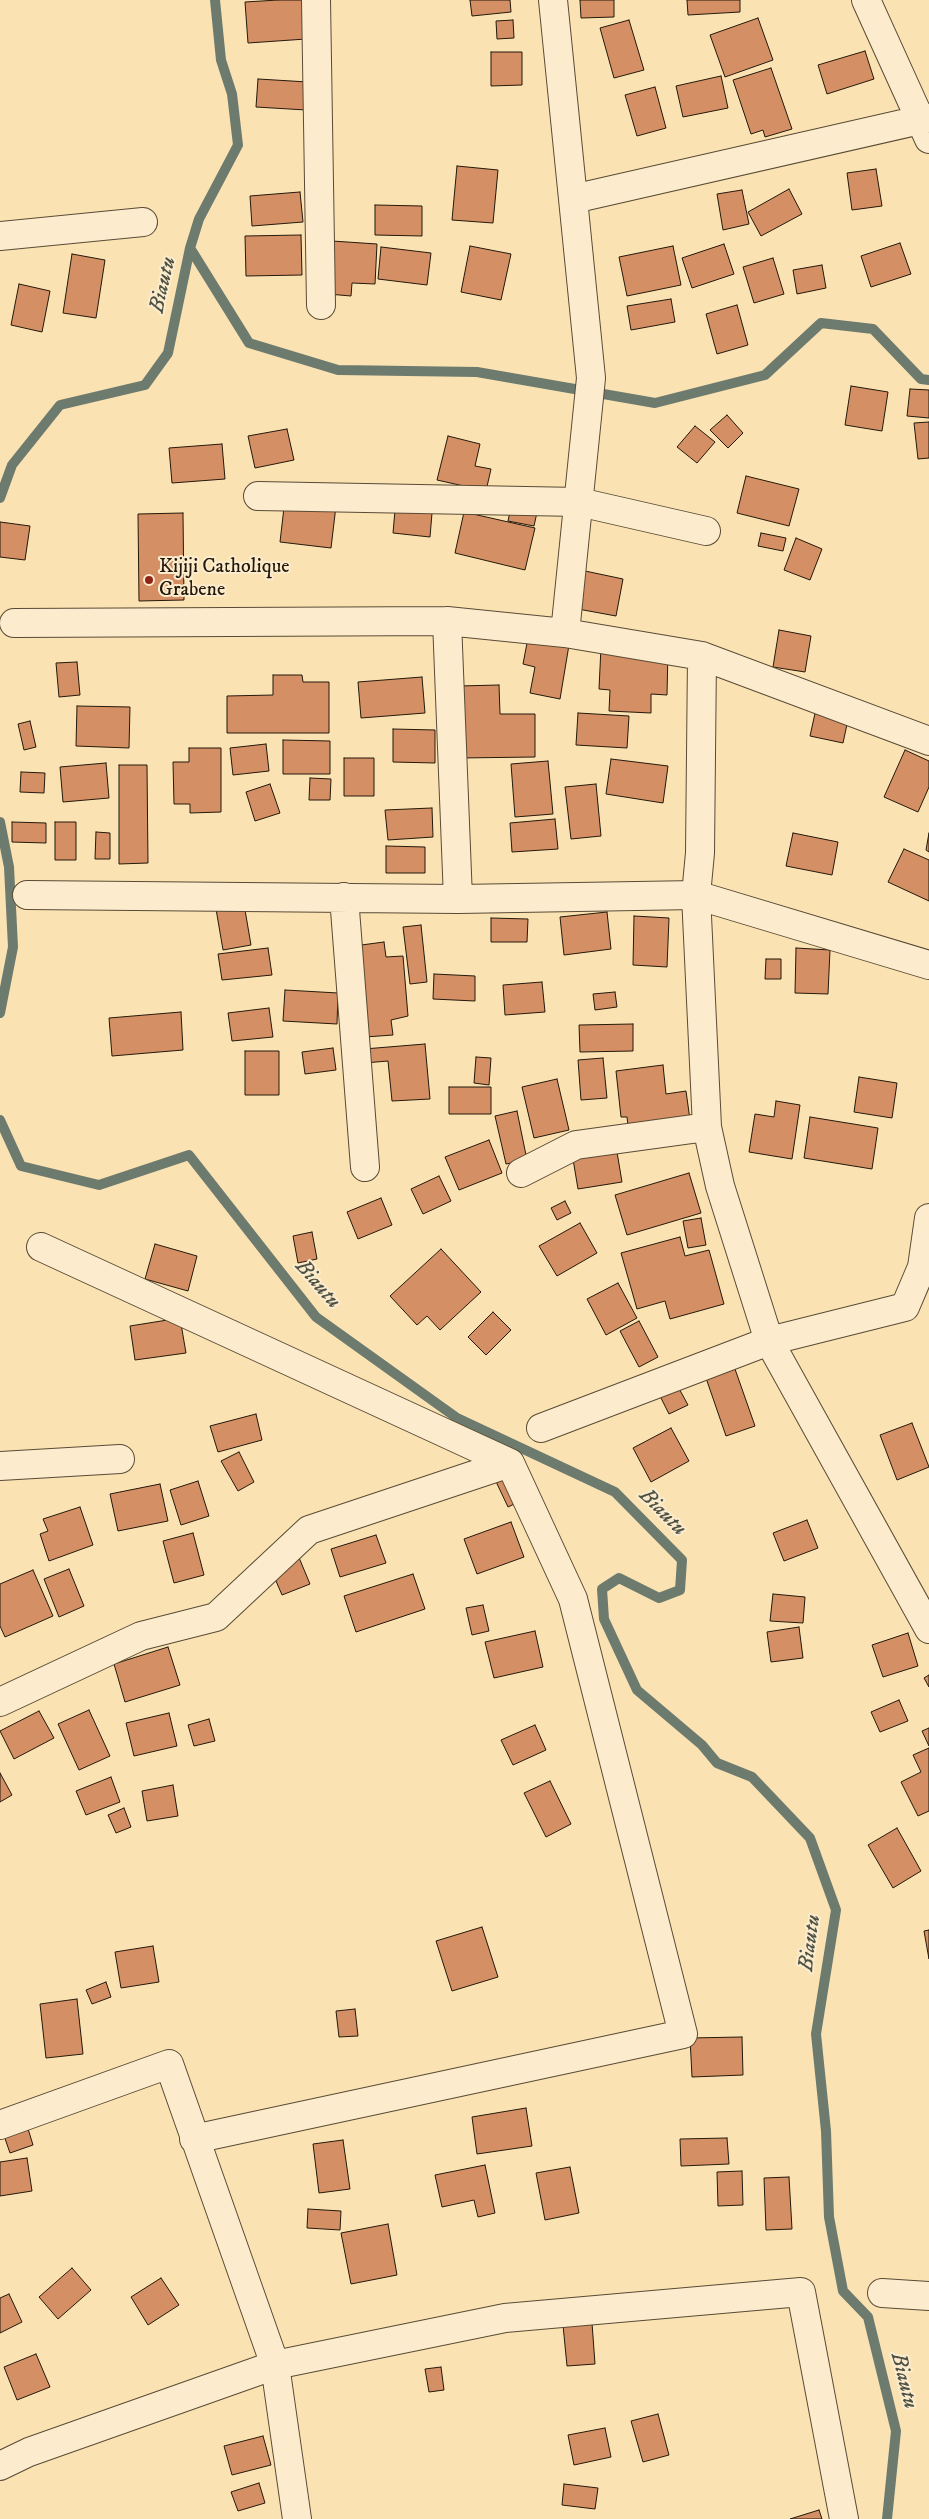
<!DOCTYPE html>
<style>
body{margin:0}
canvas{display:block;background:#fae2b2}
</style>
<canvas width="929" height="2519"></canvas>
<script>
const g = document.querySelector('canvas').getContext('2d');
g.lineJoin = 'round';
function poly(rows) {
  const path = new Path2D();
  for (const r of rows) {
    path.moveTo(r[0], r[1]);
    for (let i = 2; i < r.length; i += 2) path.lineTo(r[i], r[i + 1]);
  }
  return path;
}
function strokePath(path, color, width, dash) {
  g.strokeStyle = color;
  g.lineWidth = width;
  g.lineCap = dash ? 'butt' : 'round';
  g.setLineDash(dash || []);
  g.stroke(path);
}
function paint(path, color) {
  g.fillStyle = color;
  g.fill(path, 'evenodd');
}
function drawText(font, color, halo, rows, align = 'center') {
  g.font = font + ' "IM FELL DW Pica",serif';
  g.lineWidth = 4;
  g.setLineDash([]);
  g.textBaseline = 'middle';
  g.strokeStyle = halo;
  g.fillStyle = color;
  for (const [text, x, y, turn = 0] of rows) {
    g.save();
    g.translate(x, y);
    g.rotate((+turn || 0) * Math.PI / 180);
    g.textAlign = isNaN(turn) ? turn : align;
    if (halo) g.strokeText(text, 0, 0);
    g.fillText(text, 0, 0);
    g.restore();
  }
}
strokePath(poly([
 [190,248,249,343,338,370,477,372,655,403,765,375,821,323,873,329,921,379,929,380],
 [0,498,12,465,60,405,145,385,168,353,190,248,199,219,238,145,232,94,221,60,215,0],
 [0,822,9,867,13,947,0,1013],
 [0,1120,21,1166,99,1185,189,1155,316,1317,457,1418,615,1492,682,1560,680,1590,659,1598,619,1578,602,1589,604,1619,637,1690,702,1745,717,1763,752,1777,810,1838,836,1910,816,2034,826,2131,829,2217,843,2291,868,2317,896,2431,887,2519]
]), '#6d7b6f', 10);
const building = poly([
 [278,0,303,0,306,39,248,43,245,2,278,0],
 [470,0,510,0,511,12,472,16,470,0],
 [580,0,614,0,614,17,581,18,580,0],
 [687,0,740,0,740,12,688,15,687,0],
 [758,18,773,60,725,77,710,35,758,18],
 [513,20,514,38,497,39,496,21,513,20],
 [629,20,644,70,614,78,600,28,629,20],
 [865,51,874,79,827,94,818,65,865,51],
 [491,52,522,52,522,85,491,86,491,52],
 [771,68,792,129,765,137,763,130,751,134,733,80,771,68],
 [721,76,728,108,683,117,676,86,721,76],
 [258,79,308,82,306,110,256,107,258,79],
 [655,87,666,128,637,136,625,95,655,87],
 [457,166,498,170,493,223,452,220,457,166],
 [876,169,882,206,852,210,847,173,876,169],
 [789,189,802,214,761,236,748,212,789,189],
 [742,190,749,224,723,230,717,194,742,190],
 [300,192,303,222,252,226,250,196,300,192],
 [375,205,422,206,422,236,375,235,375,205],
 [301,235,302,275,246,276,245,236,301,235],
 [332,241,377,244,375,284,352,283,351,296,328,294,332,241],
 [900,243,911,274,871,287,861,256,900,243],
 [724,244,734,274,692,288,682,258,724,244],
 [470,246,511,254,501,300,461,292,470,246],
 [673,246,681,285,627,296,619,257,673,246],
 [381,247,431,253,427,285,378,279,381,247],
 [72,254,105,260,96,318,63,313,72,254],
 [773,258,784,294,754,303,743,267,773,258],
 [822,265,826,288,797,294,793,270,822,265],
 [19,284,50,291,42,332,11,325,19,284],
 [671,299,675,322,631,330,627,306,671,299],
 [737,305,748,345,717,354,706,314,737,305],
 [851,386,888,392,882,431,845,425,851,386],
 [910,389,929,390,929,418,907,416,910,389],
 [727,415,743,433,728,448,710,430,727,415],
 [929,422,929,458,918,459,914,423,929,422],
 [695,426,715,442,697,463,677,447,695,426],
 [287,429,294,460,255,468,248,436,287,429],
 [448,436,480,444,475,466,491,469,486,491,437,480,448,436],
 [222,444,225,479,172,483,169,448,222,444],
 [746,476,799,489,789,526,737,513,746,476],
 [285,499,336,506,331,548,280,542,285,499],
 [396,499,433,501,430,537,393,533,396,499],
 [512,502,538,508,534,526,508,521,512,502],
 [464,512,535,528,525,570,455,553,464,512],
 [183,513,184,600,139,601,138,514,183,513],
 [0,522,30,526,25,560,0,557,0,522],
 [761,533,786,538,783,551,758,546,761,533],
 [796,538,822,549,810,580,784,570,796,538],
 [585,571,623,579,616,616,578,609,585,571],
 [779,630,811,636,805,672,773,667,779,630],
 [528,638,569,645,560,699,530,693,535,667,523,664,528,638],
 [601,647,668,650,667,695,651,694,651,713,609,711,610,690,599,689,601,647],
 [77,662,80,695,59,697,56,663,77,662],
 [273,675,302,675,303,682,329,682,329,733,227,733,227,696,273,695,273,675],
 [422,677,425,713,361,718,358,682,422,677],
 [499,685,500,714,535,714,535,757,460,758,459,686,499,685],
 [77,706,130,707,129,748,76,746,77,706],
 [816,709,849,715,843,743,810,736,816,709],
 [578,713,629,716,627,748,576,745,578,713],
 [30,721,36,747,24,750,18,724,30,721],
 [393,729,435,730,435,763,393,762,393,729],
 [283,740,330,741,330,774,283,774,283,740],
 [266,744,269,771,233,775,230,748,266,744],
 [189,748,221,748,221,812,190,813,190,804,174,804,173,762,189,762,189,748],
 [905,750,929,761,929,787,918,812,884,797,905,750],
 [344,758,374,758,374,796,344,796,344,758],
 [611,759,668,766,663,803,606,794,611,759],
 [548,761,553,814,515,817,511,764,548,761],
 [106,763,109,798,63,802,60,767,106,763],
 [119,765,147,765,148,863,119,864,119,765],
 [21,772,45,773,44,793,20,792,21,772],
 [310,778,331,779,330,800,309,800,310,778],
 [270,784,280,813,255,821,246,792,270,784],
 [596,784,601,836,571,839,565,787,596,784],
 [432,808,433,837,388,840,385,810,432,808],
 [555,819,558,849,512,852,510,823,555,819],
 [12,822,46,823,46,843,12,842,12,822],
 [55,822,76,822,76,860,55,860,55,822],
 [96,832,110,833,110,859,95,859,96,832],
 [793,833,838,842,832,875,786,866,793,833],
 [929,833,929,852,926,850,929,833],
 [386,846,425,847,425,873,386,873,386,846],
 [904,849,929,860,929,901,888,882,904,849],
 [244,904,251,945,223,950,216,909,244,904],
 [607,912,611,949,564,955,560,917,607,912],
 [634,916,669,918,667,967,633,965,634,916],
 [491,918,528,919,527,942,491,942,491,918],
 [421,925,427,982,410,984,403,927,421,925],
 [384,942,386,957,403,956,408,1016,391,1020,393,1035,365,1037,354,946,384,942],
 [268,948,272,975,222,980,218,954,268,948],
 [796,948,830,950,828,994,795,993,796,948],
 [766,959,781,959,781,979,765,979,766,959],
 [434,974,475,976,475,1001,433,999,434,974],
 [542,982,545,1012,505,1015,503,985,542,982],
 [285,990,338,993,337,1024,283,1021,285,990],
 [615,992,617,1007,595,1010,593,994,615,992],
 [269,1008,273,1037,232,1041,228,1013,269,1008],
 [181,1012,183,1050,112,1056,109,1018,181,1012],
 [633,1024,633,1051,580,1052,579,1025,633,1024],
 [425,1044,430,1099,392,1101,388,1061,364,1063,364,1049,425,1044],
 [333,1048,336,1070,305,1074,302,1052,333,1048],
 [245,1051,279,1051,279,1095,245,1095,245,1051],
 [476,1057,491,1058,489,1085,474,1083,476,1057],
 [603,1058,607,1098,581,1100,578,1060,603,1058],
 [663,1065,666,1094,686,1091,691,1127,629,1135,627,1117,621,1117,616,1071,663,1065],
 [859,1077,897,1083,892,1118,854,1112,859,1077],
 [557,1079,569,1130,534,1138,522,1087,557,1079],
 [449,1087,491,1087,491,1114,449,1114,449,1087],
 [776,1101,800,1105,792,1159,749,1152,755,1114,774,1117,776,1101],
 [517,1111,527,1160,506,1164,495,1116,517,1111],
 [810,1117,878,1128,872,1169,804,1158,810,1117],
 [489,1140,502,1173,459,1190,445,1157,489,1140],
 [617,1152,622,1182,578,1189,573,1159,617,1152],
 [689,1173,701,1213,627,1235,615,1195,689,1173],
 [439,1176,451,1201,423,1214,411,1189,439,1176],
 [381,1198,392,1225,358,1239,347,1212,381,1198],
 [565,1201,571,1213,557,1220,551,1208,565,1201],
 [701,1218,706,1245,688,1248,683,1221,701,1218],
 [580,1223,597,1253,557,1276,539,1246,580,1223],
 [312,1232,317,1259,298,1263,293,1236,312,1232],
 [680,1237,685,1256,709,1250,724,1304,670,1319,665,1301,637,1309,621,1253,680,1237],
 [155,1244,197,1256,188,1291,145,1279,155,1244],
 [441,1249,481,1292,440,1330,427,1316,417,1325,390,1296,441,1249],
 [618,1283,637,1318,606,1335,587,1299,618,1283],
 [493,1312,511,1330,486,1355,468,1337,493,1312],
 [180,1318,186,1353,135,1360,130,1326,180,1318],
 [639,1321,658,1357,639,1367,620,1331,639,1321],
 [735,1369,755,1426,726,1436,706,1378,735,1369],
 [676,1383,688,1405,669,1414,658,1392,676,1383],
 [256,1414,262,1440,218,1452,210,1426,256,1414],
 [912,1423,929,1467,897,1480,880,1435,912,1423],
 [671,1428,689,1461,651,1482,633,1448,671,1428],
 [239,1452,254,1482,238,1491,221,1461,239,1452],
 [510,1463,527,1498,508,1507,491,1471,510,1463],
 [198,1481,209,1516,181,1525,170,1490,198,1481],
 [160,1484,168,1521,118,1531,110,1494,160,1484],
 [80,1507,93,1545,49,1561,40,1534,48,1531,43,1519,80,1507],
 [807,1520,818,1548,784,1561,773,1533,807,1520],
 [511,1522,524,1557,477,1574,464,1539,511,1522],
 [193,1533,204,1575,174,1583,163,1541,193,1533],
 [376,1535,386,1563,340,1577,331,1549,376,1535],
 [295,1548,310,1584,282,1595,267,1560,295,1548],
 [69,1569,84,1606,59,1617,44,1579,69,1569],
 [33,1570,53,1616,5,1637,0,1626,0,1584,33,1570],
 [413,1574,425,1609,356,1632,344,1596,413,1574],
 [773,1594,805,1597,803,1623,770,1621,773,1594],
 [483,1605,489,1631,472,1635,466,1608,483,1605],
 [799,1627,803,1658,771,1662,767,1632,799,1627],
 [535,1631,543,1667,494,1678,485,1642,535,1631],
 [908,1633,918,1666,883,1677,872,1645,908,1633],
 [168,1647,180,1685,125,1702,114,1664,168,1647],
 [929,1675,929,1687,924,1678,929,1675],
 [899,1700,908,1721,880,1732,871,1712,899,1700],
 [89,1710,110,1756,79,1770,58,1724,89,1710],
 [39,1711,54,1738,14,1759,0,1731,39,1711],
 [169,1713,177,1746,134,1756,126,1723,169,1713],
 [209,1719,215,1741,194,1746,188,1725,209,1719],
 [535,1725,546,1750,513,1765,501,1740,535,1725],
 [929,1728,929,1746,922,1731,929,1728],
 [929,1748,929,1811,918,1816,901,1782,921,1772,913,1755,929,1748],
 [0,1773,12,1795,0,1802,0,1773],
 [111,1777,120,1802,86,1815,76,1791,111,1777],
 [550,1781,571,1824,546,1837,524,1793,550,1781],
 [173,1785,178,1816,147,1821,142,1791,173,1785],
 [124,1808,131,1827,116,1833,108,1815,124,1808],
 [897,1828,921,1871,893,1888,868,1845,897,1828],
 [482,1927,498,1977,452,1991,436,1941,482,1927],
 [929,1930,929,1959,924,1931,929,1930],
 [153,1946,159,1982,121,1988,115,1952,153,1946],
 [106,1982,111,1997,92,2004,86,1990,106,1982],
 [77,1999,83,2054,46,2058,40,2004,77,1999],
 [355,2009,358,2036,339,2037,336,2011,355,2009],
 [742,2037,743,2075,692,2077,690,2038,742,2037],
 [526,2108,532,2146,477,2154,472,2117,526,2108],
 [25,2119,33,2145,10,2153,1,2127,25,2119],
 [727,2138,729,2164,681,2166,680,2139,727,2138],
 [343,2140,350,2189,319,2193,313,2144,343,2140],
 [27,2158,32,2191,0,2196,0,2162,27,2158],
 [485,2165,495,2213,478,2217,474,2200,442,2207,435,2175,485,2165],
 [570,2167,579,2213,545,2220,536,2173,570,2167],
 [742,2171,743,2205,718,2206,717,2172,742,2171],
 [789,2177,792,2229,766,2230,764,2178,789,2177],
 [308,2209,341,2211,340,2230,307,2228,308,2209],
 [388,2224,397,2275,351,2284,341,2233,388,2224],
 [72,2268,91,2290,58,2319,39,2297,72,2268],
 [161,2278,179,2305,148,2325,131,2297,161,2278],
 [9,2294,22,2322,0,2333,0,2298,9,2294],
 [592,2323,595,2364,567,2366,563,2325,592,2323],
 [36,2354,50,2387,17,2400,4,2367,36,2354],
 [441,2367,444,2390,429,2392,425,2369,441,2367],
 [658,2414,669,2455,643,2462,631,2421,658,2414],
 [605,2428,611,2457,574,2465,568,2435,605,2428],
 [263,2436,271,2465,232,2475,224,2446,263,2436],
 [259,2483,265,2503,238,2511,231,2492,259,2483],
 [564,2484,598,2488,595,2509,562,2505,564,2484],
 [819,2510,822,2519,790,2519,819,2510]
]);
paint(building, '#d58f64');
strokePath(building, '#23190b', 1);
const minor = poly([
 [316,0,321,305],
 [553,0,591,378,565,633],
 [866,0,929,139],
 [573,199,929,118],
 [0,236,143,222],
 [258,496,579,502,706,531],
 [447,621,458,899],
 [14,623,447,621,565,633,702,656,929,741],
 [702,656,700,853,696,895,707,1127,720,1186,769,1341,929,1629],
 [27,895,458,899,696,895,929,965],
 [344,897,365,1167],
 [521,1173,576,1145,707,1127],
 [41,1247,510,1463,573,1599,683,2034,194,2139],
 [541,1428,769,1341,905,1307,922,1267,929,1218],
 [0,1466,120,1459],
 [0,1702,141,1636,216,1617,309,1530,510,1463],
 [0,2125,169,2064,275,2365,297,2519],
 [882,2293,929,2296],
 [0,2466,29,2452,275,2365,505,2318,801,2292,844,2519]
]);
strokePath(minor, '#594b35', 30);
strokePath(minor, '#fceccd', 28);
for (const [x, y, r, color] of [
 [149,580,5,"#8f2418"]
]) {
  const dot = new Path2D();
  dot.arc(x, y, r, 0, 2 * Math.PI);
  g.fillStyle = color;
  g.fill(dot);
  strokePath(dot, '#fceccd', 2);
}
drawText('20px', '#23190b', '#fceccd', [
 ["Kijiji Catholique",159,568],
 ["Grabene",159,591]
], 'left');
drawText('italic 21px', '#4e5245', '#fceccd', [
 ["Biautu",164,285,-77],
 ["Biautu",317,1285,49],
 ["Biautu",662,1513,45],
 ["Biautu",811,1943,-82],
 ["Biautu",903,2381,76]
]);
</script>
